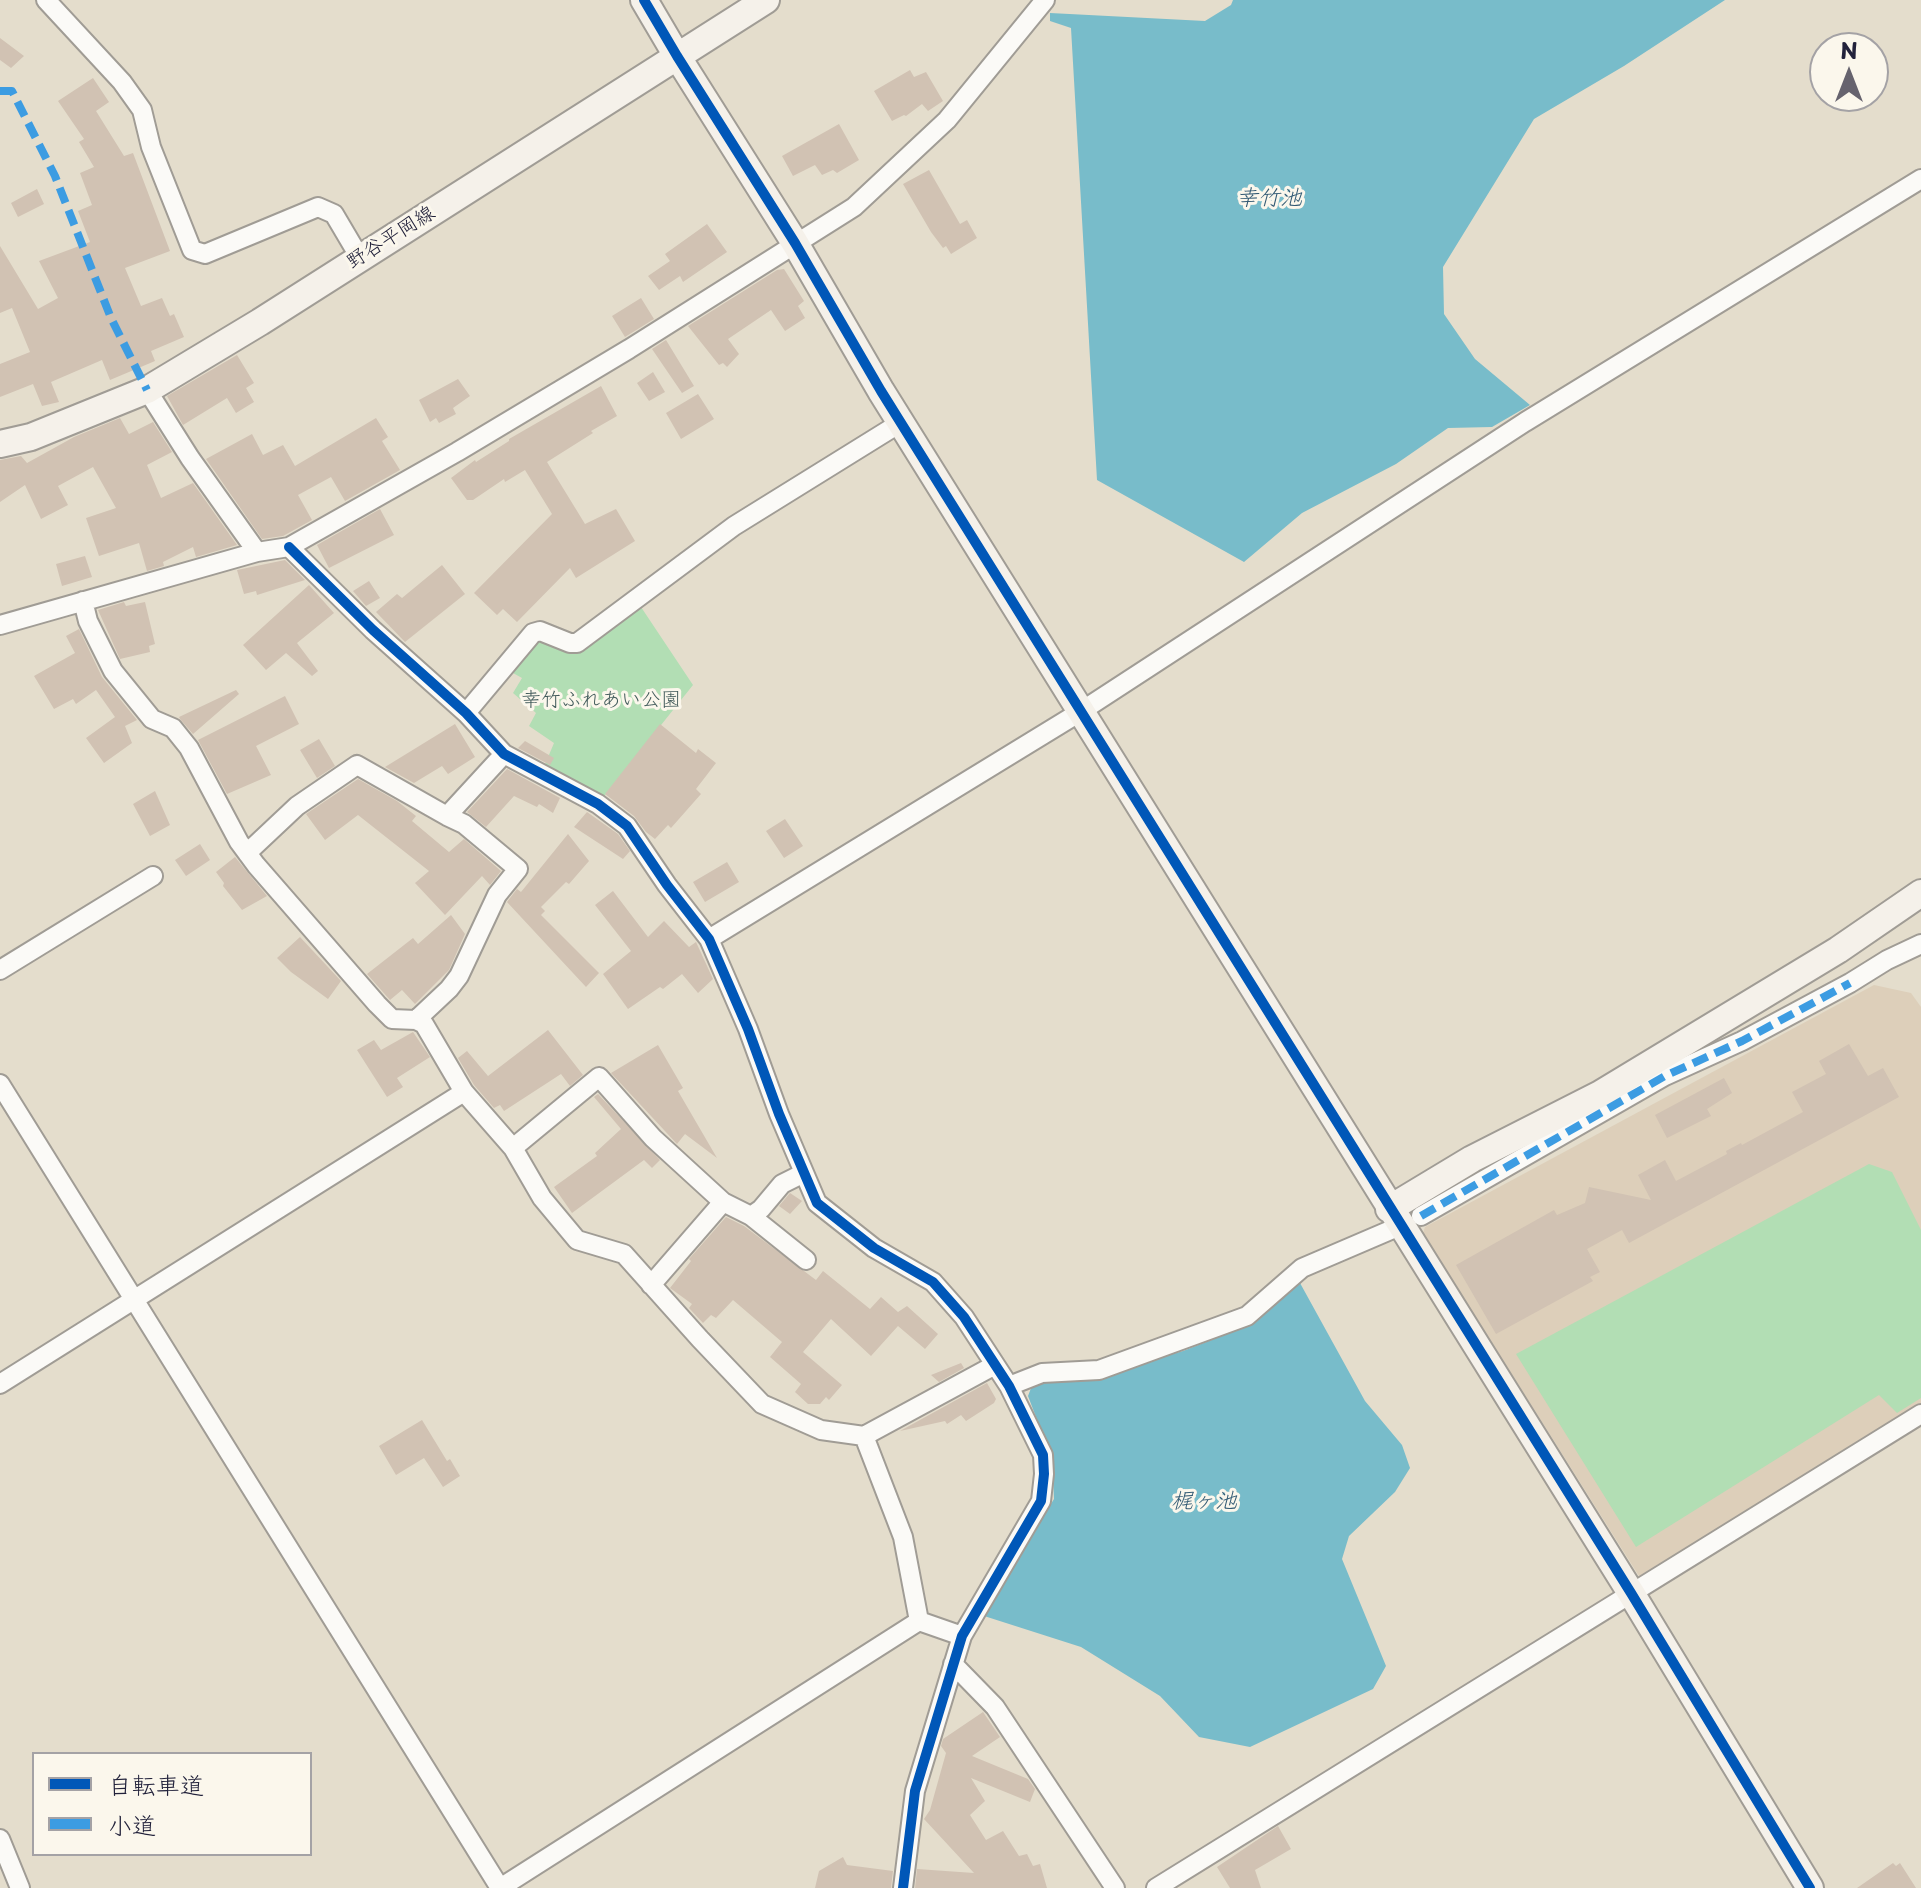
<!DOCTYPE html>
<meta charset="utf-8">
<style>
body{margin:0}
#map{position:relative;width:1921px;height:1888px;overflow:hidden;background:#e4ddcc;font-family:"Playpen Sans","Klee One",sans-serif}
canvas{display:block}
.legend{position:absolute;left:32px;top:1752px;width:280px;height:104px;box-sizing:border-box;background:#fbf7ec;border:2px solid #a4a2a5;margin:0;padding:10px 14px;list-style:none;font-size:24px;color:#22223b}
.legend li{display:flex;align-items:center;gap:16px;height:40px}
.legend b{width:40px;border:2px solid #a4a2a5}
.north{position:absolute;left:1809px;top:32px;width:80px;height:80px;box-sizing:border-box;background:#fbf7ec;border:2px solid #a4a2a5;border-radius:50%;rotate:0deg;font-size:22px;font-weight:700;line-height:32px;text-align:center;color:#22223b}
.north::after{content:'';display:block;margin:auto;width:28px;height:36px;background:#66636e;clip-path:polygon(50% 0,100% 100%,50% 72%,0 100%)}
</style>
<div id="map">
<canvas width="1921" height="1888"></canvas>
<ul class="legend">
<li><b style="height:10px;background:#0057b8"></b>自転車道</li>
<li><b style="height:10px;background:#3c9ce2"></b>小道</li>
</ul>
<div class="north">N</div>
</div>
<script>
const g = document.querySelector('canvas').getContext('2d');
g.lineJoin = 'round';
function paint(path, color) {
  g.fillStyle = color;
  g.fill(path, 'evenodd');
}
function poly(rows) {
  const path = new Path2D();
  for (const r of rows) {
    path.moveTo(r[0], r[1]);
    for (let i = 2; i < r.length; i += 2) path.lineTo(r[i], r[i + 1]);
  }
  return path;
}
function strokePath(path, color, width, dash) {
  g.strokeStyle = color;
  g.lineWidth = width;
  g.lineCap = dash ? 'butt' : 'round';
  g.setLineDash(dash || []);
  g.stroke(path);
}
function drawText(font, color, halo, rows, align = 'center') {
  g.font = font + ' "Playpen Sans","Klee One",sans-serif';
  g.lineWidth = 6;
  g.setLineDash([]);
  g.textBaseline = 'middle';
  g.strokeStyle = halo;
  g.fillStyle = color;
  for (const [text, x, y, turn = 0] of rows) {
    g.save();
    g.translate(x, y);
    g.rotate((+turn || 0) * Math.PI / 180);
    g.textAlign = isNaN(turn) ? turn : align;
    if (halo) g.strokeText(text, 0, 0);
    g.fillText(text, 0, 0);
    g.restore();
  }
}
paint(poly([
 [1874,985,1911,993,1921,1007,1921,1405,1639,1576,1423,1233,1425,1227]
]), '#ddcfba');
paint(poly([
 [635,598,693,685,598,804,541,774,554,743,529,726,536,713,513,693,522,678,504,668,540,631,577,643],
 [1869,1164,1892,1172,1921,1230,1921,1398,1897,1413,1879,1395,1636,1547,1516,1354]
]), '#b2deb4');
paint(poly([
 [1233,0,1725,0,1624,66,1534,119,1443,267,1444,314,1475,359,1530,405,1492,427,1448,428,1396,464,1302,513,1244,562,1097,480,1071,28,1050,21,1050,13,1205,21,1231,5],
 [1300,1283,1365,1401,1402,1445,1410,1468,1395,1492,1349,1536,1342,1559,1386,1666,1373,1689,1250,1747,1199,1737,1160,1696,1081,1647,981,1615,1054,1499,1052,1459,1028,1396,1033,1383,1048,1378,1092,1377,1183,1351,1255,1323]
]), '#78bcca');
paint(poly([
 [0,38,24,56,11,68,0,60],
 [910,70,914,77,926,72,943,101,928,111,922,104,906,116,904,115,892,121,874,91],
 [93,78,109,102,96,111,124,156,133,153,170,251,125,268,141,306,162,298,170,316,174,314,184,337,151,351,155,361,110,380,102,360,51,382,59,402,42,406,33,384,0,397,0,364,30,352,12,308,0,313,0,246,38,309,58,298,39,261,90,242,78,211,92,205,80,173,94,167,79,142,84,139,58,101],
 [839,124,859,160,837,173,833,170,822,175,815,165,793,176,782,156],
 [929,170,960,224,967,220,977,238,951,254,946,246,943,248,931,232,903,184],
 [37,189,44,204,18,217,11,203],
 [707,224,727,252,683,282,680,276,659,290,648,276,670,261,665,254],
 [784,269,804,301,798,306,805,318,785,331,771,310,728,339,739,354,727,367,723,363,719,365,688,326,777,270],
 [641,298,654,319,625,337,612,316],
 [666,340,694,386,682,393,652,349],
 [237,355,254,383,246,388,254,402,236,413,227,398,183,425,167,396],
 [653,372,665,392,649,401,637,383],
 [458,379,470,396,453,408,456,414,439,423,436,418,430,422,419,400],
 [601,386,617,416,591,431,593,433,547,462,585,524,616,509,635,541,576,578,570,568,517,622,503,609,497,615,474,593,552,514,525,470,505,482,504,479,473,500,467,500,451,478,475,460,476,462,509,441,509,439],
 [698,394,714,419,681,439,666,413],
 [120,418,129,434,153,422,172,452,147,465,161,498,193,483,237,545,196,557,193,547,163,562,164,566,147,571,139,543,99,556,86,518,116,508,93,467,58,486,68,505,41,519,25,485,0,502,0,460,21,456,27,463,74,437],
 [376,418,388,437,382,441,400,470,345,501,331,477,298,495,312,520,283,536,262,539,206,459,252,434,263,455,283,445,295,466],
 [380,509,394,535,329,568,317,545],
 [85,556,92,577,62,586,56,564],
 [285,560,305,580,257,595,256,591,244,594,237,570],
 [442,565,465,594,405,642,376,612,397,594,402,598],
 [369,581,380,598,366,606,353,591],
 [309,585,334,613,297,643,318,671,312,676,286,653,266,670,243,645],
 [124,602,126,606,145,602,155,644,149,646,150,652,120,659,98,610],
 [79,629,102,677,137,720,125,726,132,743,104,763,86,738,115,717,96,690,76,704,73,699,54,709,34,676,75,653,66,636],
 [236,690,239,694,193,734,180,719,179,717],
 [285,696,299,724,256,746,271,775,227,794,198,740],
 [455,724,475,757,448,774,442,766,414,783,385,767],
 [660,724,696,753,698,749,716,763,696,789,701,794,671,828,668,825,655,839,646,832,634,816,605,794],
 [319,739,335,766,317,778,300,750],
 [525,741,554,758,550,765,518,748],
 [507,769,560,798,553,813,539,804,537,807,514,796,486,827,467,812],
 [358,779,397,801,416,816,412,821,449,852,464,839,501,871,490,885,482,876,445,915,415,883,429,871,358,815,325,840,306,814],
 [155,791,170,825,150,836,133,804],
 [587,812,618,834,630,851,623,859,574,827],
 [785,819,803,846,784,858,766,831],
 [568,834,589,861,569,884,566,882,541,907,545,911,541,915,599,973,586,987,507,902,517,889,521,892],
 [200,844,210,860,186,876,175,860],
 [235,857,267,896,242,910,223,886,224,883,216,872],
 [727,862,739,882,705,902,693,882],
 [613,891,648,937,664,921,689,947,696,942,713,979,698,993,682,974,663,989,660,987,628,1009,603,974,631,951,595,905],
 [451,915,465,934,449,970,415,1004,402,990,390,1000,367,974,413,938,418,944],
 [300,937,341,981,328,999,291,972,277,958],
 [548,1030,583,1075,570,1086,561,1074,504,1111,500,1105,494,1108,474,1085,458,1058,467,1051,488,1076],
 [413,1032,430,1057,397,1078,403,1087,387,1097,357,1050,374,1040,381,1050],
 [1849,1044,1868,1076,1883,1068,1899,1097,1629,1243,1622,1230,1587,1249,1600,1272,1590,1277,1593,1281,1496,1334,1456,1265,1554,1210,1557,1215,1585,1203,1589,1187,1651,1200,1638,1175,1665,1160,1676,1181,1727,1154,1726,1151,1741,1143,1742,1145,1803,1112,1792,1092,1826,1074,1819,1061],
 [658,1045,683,1088,678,1091,717,1158,685,1134,677,1144,611,1073],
 [1724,1078,1732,1093,1707,1109,1711,1116,1667,1138,1655,1115],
 [598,1094,660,1160,652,1168,644,1160,572,1213,554,1187,597,1156,595,1153,621,1129,594,1097],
 [790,1193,802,1201,790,1214,779,1206],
 [726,1217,744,1226,816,1280,823,1271,870,1309,881,1297,898,1312,907,1306,938,1334,925,1349,898,1326,871,1356,831,1319,803,1352,842,1385,829,1400,826,1397,820,1404,808,1404,795,1392,801,1384,770,1357,782,1342,733,1300,716,1318,711,1315,703,1323,689,1308,692,1304,670,1288,691,1261,689,1259],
 [961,1363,964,1368,939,1382,931,1375],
 [987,1383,996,1399,994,1403,966,1421,961,1415,947,1424,945,1421,900,1431],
 [422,1420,447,1461,450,1459,460,1476,443,1487,424,1458,396,1475,379,1446],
 [983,1712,1000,1737,972,1756,1028,1779,1035,1789,1030,1802,971,1778,985,1801,970,1815,986,1840,1003,1831,1019,1856,1027,1854,1033,1866,1040,1864,1047,1888,915,1888,917,1869,974,1873,924,1819,930,1810,946,1753,941,1746,943,1739],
 [1278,1826,1291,1849,1255,1870,1261,1888,1230,1888,1217,1867],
 [843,1857,847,1865,893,1871,891,1888,815,1888,819,1871],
 [1893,1863,1896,1866,1900,1863,1916,1888,1857,1888]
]), '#d1c2b3');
const street = poly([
 [46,0,122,82,142,110,151,147,192,250,205,254,318,207,334,214,360,258],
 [147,390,190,458,257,552],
 [289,547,373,630,466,713,504,754,598,804,627,826,667,885,709,939,748,1029,779,1114,817,1203,874,1248,933,1282,964,1317,1009,1386,1043,1455,1044,1474,1041,1501,962,1636,915,1791,903,1888],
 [83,601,88,621,113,671,152,719,173,728,189,748,239,842,256,865,377,1004,392,1019,416,1020,424,1024,464,1092],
 [0,625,257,552,289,547,457,452,629,349,854,207,947,120,1045,0],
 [466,713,533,633,540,631,570,643,577,643,734,526,900,423],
 [247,853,297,806,357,765,447,816,504,754],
 [709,939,1080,712,1525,422,1921,179],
 [0,970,153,876],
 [416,1020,449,989,459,976,497,895,518,869,464,824,447,816],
 [0,1084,500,1888],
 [513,1148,599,1077,653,1138,723,1202,751,1216,806,1260],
 [751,1216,761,1209,782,1184,804,1173],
 [1421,1216,1665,1076,1742,1041,1850,983,1887,960,1921,944],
 [651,1285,723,1202],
 [0,1384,464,1092,513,1148,542,1198,577,1240,624,1254,700,1339,762,1404,821,1430,864,1436,903,1537,919,1621],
 [1009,1386,1042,1373,1099,1370,1247,1316,1302,1268,1400,1226],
 [864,1436,995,1365],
 [953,1664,995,1707,1115,1888],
 [0,1839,20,1888],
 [500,1888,919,1621,962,1636],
 [1156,1888,1921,1414]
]);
const secondary = poly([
 [644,0,677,56,795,243,881,391,1631,1593,1810,1888],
 [0,444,31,437,147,390,260,322,766,0],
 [1389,1209,1472,1159,1600,1094,1838,950,1921,893]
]);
strokePath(street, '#a09c95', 22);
strokePath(secondary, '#a09c95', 30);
strokePath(street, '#fbfaf7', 18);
strokePath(secondary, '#f5f1ea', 26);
strokePath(poly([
 [0,91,12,91,55,176,111,318,147,390],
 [1421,1216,1665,1076,1742,1041,1850,983]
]), '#3c9ce2', 8, [16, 8]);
strokePath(poly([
 [644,0,677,56,795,243,881,391,1631,1593,1810,1888],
 [289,547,373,630,466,713,504,754,598,804,627,826,667,885,709,939,748,1029,779,1114,817,1203,874,1248,933,1282,964,1317,1009,1386,1043,1455,1044,1474,1041,1501,962,1636,915,1791,903,1888]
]), '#0057b8', 10);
drawText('20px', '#22223b', '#fbf7ec', [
 ["野谷平岡線",391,238,-32]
]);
drawText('20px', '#415a5a', '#fbf7ec', [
 ["幸竹ふれあい公園",601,700]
]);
drawText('italic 22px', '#325a74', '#fbf7ec', [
 ["幸竹池",1269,199],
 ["梶ヶ池",1204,1502]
]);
</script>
